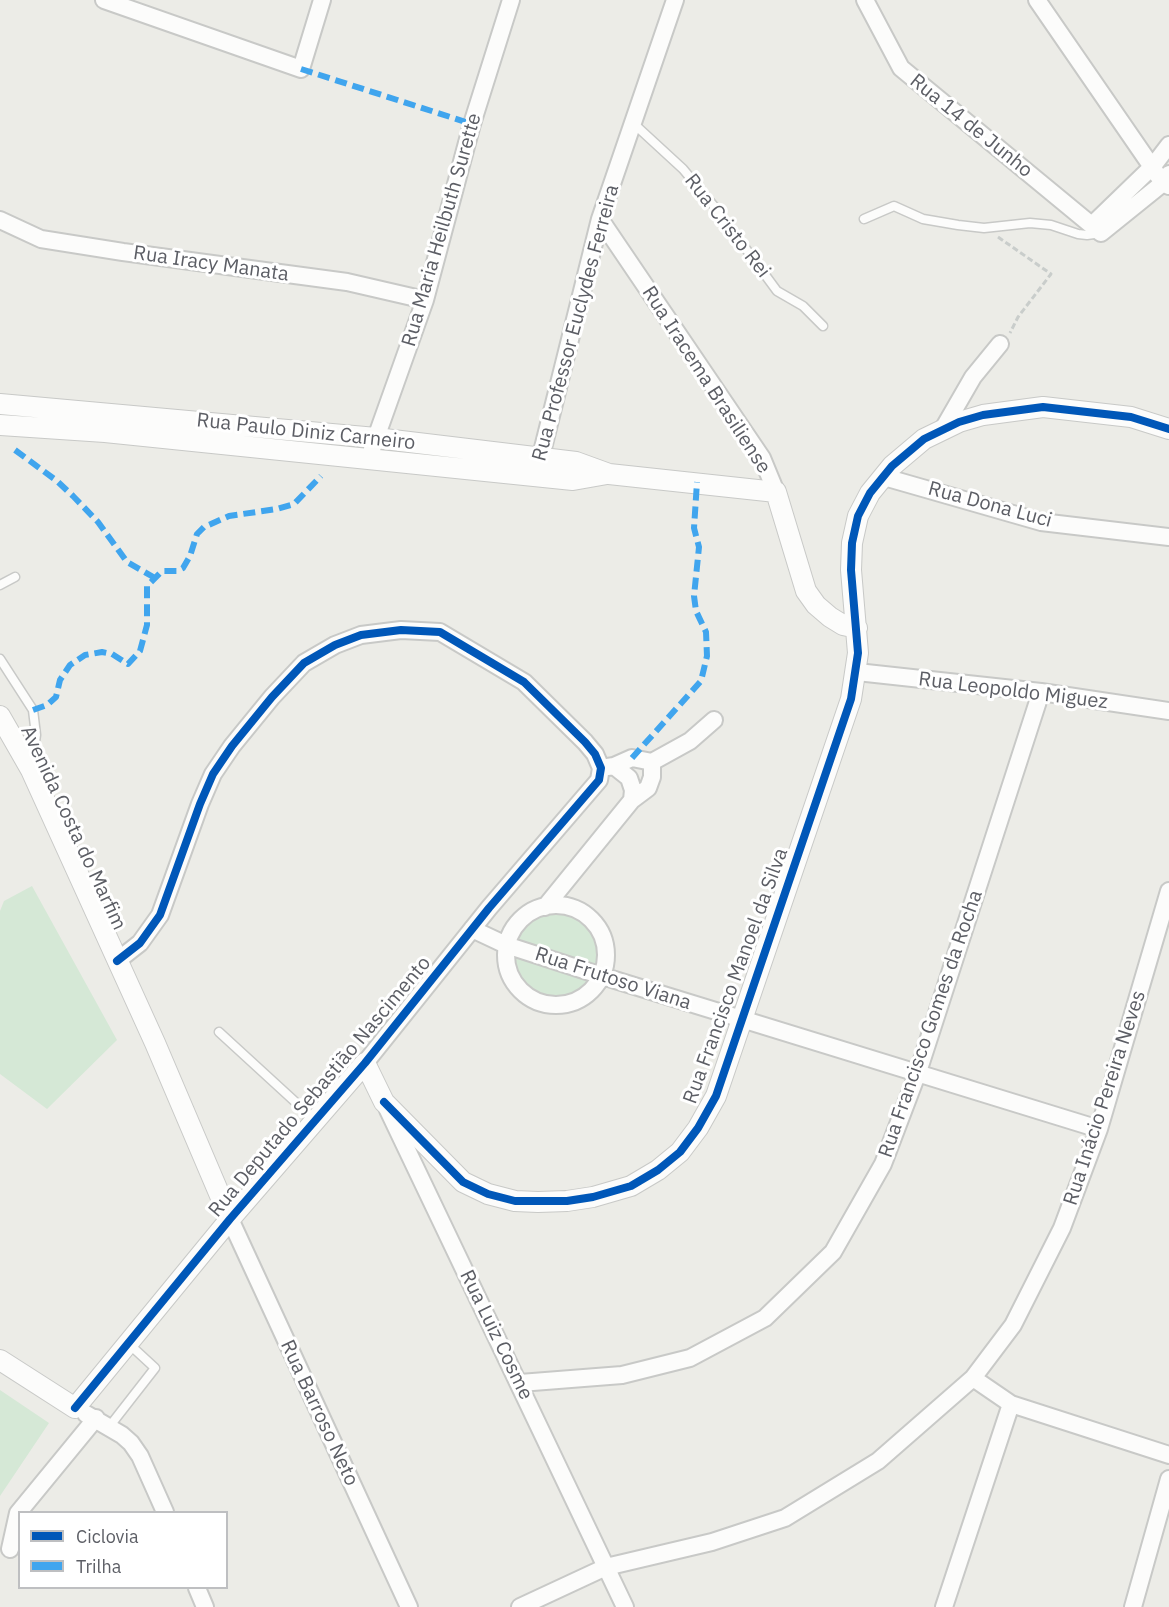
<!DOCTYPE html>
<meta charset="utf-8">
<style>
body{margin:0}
#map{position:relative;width:1169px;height:1607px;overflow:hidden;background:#ecece7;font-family:"IBM Plex Sans",sans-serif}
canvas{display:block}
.legend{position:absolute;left:18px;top:1511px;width:210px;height:78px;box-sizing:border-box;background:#fff;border:2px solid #bebfc1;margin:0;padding:8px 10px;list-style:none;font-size:18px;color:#5c5e65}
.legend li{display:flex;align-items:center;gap:12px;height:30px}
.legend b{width:30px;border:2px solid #bebfc1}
</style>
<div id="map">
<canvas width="1169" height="1607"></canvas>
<ul class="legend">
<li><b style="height:8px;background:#0057b8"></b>Ciclovia</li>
<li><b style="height:8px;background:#40a5ee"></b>Trilha</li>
</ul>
</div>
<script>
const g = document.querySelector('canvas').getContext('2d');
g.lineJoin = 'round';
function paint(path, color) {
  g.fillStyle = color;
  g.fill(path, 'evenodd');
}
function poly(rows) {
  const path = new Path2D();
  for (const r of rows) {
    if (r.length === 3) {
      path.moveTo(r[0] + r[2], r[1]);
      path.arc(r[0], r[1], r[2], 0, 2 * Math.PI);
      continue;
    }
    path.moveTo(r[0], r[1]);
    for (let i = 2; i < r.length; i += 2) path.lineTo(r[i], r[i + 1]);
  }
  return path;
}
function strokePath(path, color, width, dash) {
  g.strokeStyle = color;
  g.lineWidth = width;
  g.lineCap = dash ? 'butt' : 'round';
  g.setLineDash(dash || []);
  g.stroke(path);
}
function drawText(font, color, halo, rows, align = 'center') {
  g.font = font + ' "IBM Plex Sans",sans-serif';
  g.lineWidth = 6;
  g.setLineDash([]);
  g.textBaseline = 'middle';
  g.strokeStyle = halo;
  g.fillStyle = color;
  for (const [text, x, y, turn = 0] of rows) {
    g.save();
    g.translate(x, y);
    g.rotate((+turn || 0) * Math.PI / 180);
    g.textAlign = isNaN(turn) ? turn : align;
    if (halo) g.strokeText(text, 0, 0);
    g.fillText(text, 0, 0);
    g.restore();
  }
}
paint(poly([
 [32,886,117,1040,47,1109,0,1074,0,911,4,901],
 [556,955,50],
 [0,1390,49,1423,0,1496]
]), '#d5e8d6');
const service = poly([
 [633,123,683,169,718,211,777,291,803,306,823,326],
 [864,219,894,206,923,219,958,225,984,228,1030,223,1051,225,1078,234,1087,235,1101,233],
 [0,585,15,577],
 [0,659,33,710,36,735,32,762],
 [219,1032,315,1120],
 [109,1427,155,1368,129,1344]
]);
const minor = poly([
 [104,0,301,69,322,0],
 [865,0,901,68,1101,233,1163,183,1169,174],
 [1037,0,1163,183,1169,186],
 [600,219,762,458,776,492],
 [0,220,41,239,123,252,347,282,425,300],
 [1092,225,1153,166,1169,145],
 [943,429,973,377,1000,344],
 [372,449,425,300,472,124,511,0],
 [538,468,600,219,675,0],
 [884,477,1041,522,1169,537],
 [857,672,1041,692,1169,711],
 [614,766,632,758,652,762],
 [601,768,614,766,629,778,633,790,632,800],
 [556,955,50],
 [545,907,632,800,648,788,652,777,652,762,690,741,714,720],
 [472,929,506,945,602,976,1099,1129],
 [117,961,140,943,160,915,200,804,213,774,232,746,272,697,304,663,335,645,361,635,401,630,440,632,524,682,585,742,595,754,601,768,599,780,489,908,365,1063],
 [388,1110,625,1607],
 [230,1219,409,1607],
 [973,1378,1011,1404,1169,1455],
 [520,1383,622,1375,690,1358,765,1318,833,1252,883,1164,918,1072,1041,692],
 [86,1414,122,1435,131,1443,140,1456,165,1512],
 [10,1549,18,1513,96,1418],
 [197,1588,205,1607],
 [520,1607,606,1567,712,1542,785,1518,878,1461,973,1378,1013,1325,1062,1228,1099,1129,1169,891],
 [944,1607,1011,1404],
 [1133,1607,1169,1479]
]);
const tertiary = poly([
 [0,404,376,438,576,462,609,474,776,492,806,591,816,605,830,617,843,625,857,628],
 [0,425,105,432,573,480,607,474],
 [0,716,31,770,155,1043,230,1219],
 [0,1360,75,1408,230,1219,365,1063,384,1102,463,1182,488,1194,515,1201,538,1202,567,1201,593,1197,631,1186,658,1170,680,1152,698,1128,716,1096,851,699,858,653,851,570,852,543,858,516,870,493,892,466,924,439,959,422,983,415,1043,407,1131,417,1169,429]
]);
strokePath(service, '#c8c9c7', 11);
strokePath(minor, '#c8c9c7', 20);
strokePath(tertiary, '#c8c9c7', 22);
strokePath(poly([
 [998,237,1051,274,1018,317,1010,333]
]), '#c9cdcb', 3, [6, 3]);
strokePath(service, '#fcfcfb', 8);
strokePath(minor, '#fcfcfb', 16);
strokePath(tertiary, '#fcfcfb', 20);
strokePath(poly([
 [301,69,472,124],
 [15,450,57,481,73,496,98,522,127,562,155,578],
 [33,710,47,705,56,697,60,680,70,665,85,655,102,652,112,654,128,664,140,651,147,625,147,586,162,571,177,571,183,568,190,556,197,534,204,527,229,516,277,509,294,504,321,476],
 [632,758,701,681,707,656,706,632,696,611,694,596,699,547,694,528,697,482]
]), '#40a5ee', 6, [12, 6]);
strokePath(poly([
 [384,1102,463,1182,488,1194,515,1201,567,1201,593,1197,631,1186,658,1170,680,1152,698,1128,716,1096,851,699,858,653,851,570,852,543,858,516,870,493,892,466,924,439,959,422,983,415,1043,407,1131,417,1169,429],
 [75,1408,230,1219,365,1063,489,908,599,780,601,768,595,754,585,742,524,682,440,632,401,630,361,635,335,645,304,663,272,697,232,746,213,774,200,804,160,915,140,943,117,961]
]), '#0057b8', 8);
drawText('20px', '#5c5e65', '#fff', [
 ["Rua 14 de Junho",971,126,39],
 ["Rua Cristo Rei",727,226,52],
 ["Rua Maria Heilbuth Surette",442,230,-74],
 ["Rua Iracy Manata",211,264,8],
 ["Rua Professor Euclydes Ferreira",576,323,-75],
 ["Rua Iracema Brasiliense",706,380,57],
 ["Rua Paulo Diniz Carneiro",306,432,6],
 ["Rua Dona Luci",990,505,15],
 ["Rua Leopoldo Miguez",1013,691,7],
 ["Avenida Costa do Marfim",73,828,65],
 ["Rua Francisco Manoel da Silva",736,976,-70],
 ["Rua Frutoso Viana",613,979,18],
 ["Rua Francisco Gomes da Rocha",931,1024,-71],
 ["Rua Deputado Sebastião Nascimento",320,1087,-50],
 ["Rua Inácio Pereira Neves",1105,1098,-72],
 ["Rua Luiz Cosme",496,1335,64],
 ["Rua Barroso Neto",319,1413,65]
]);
</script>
